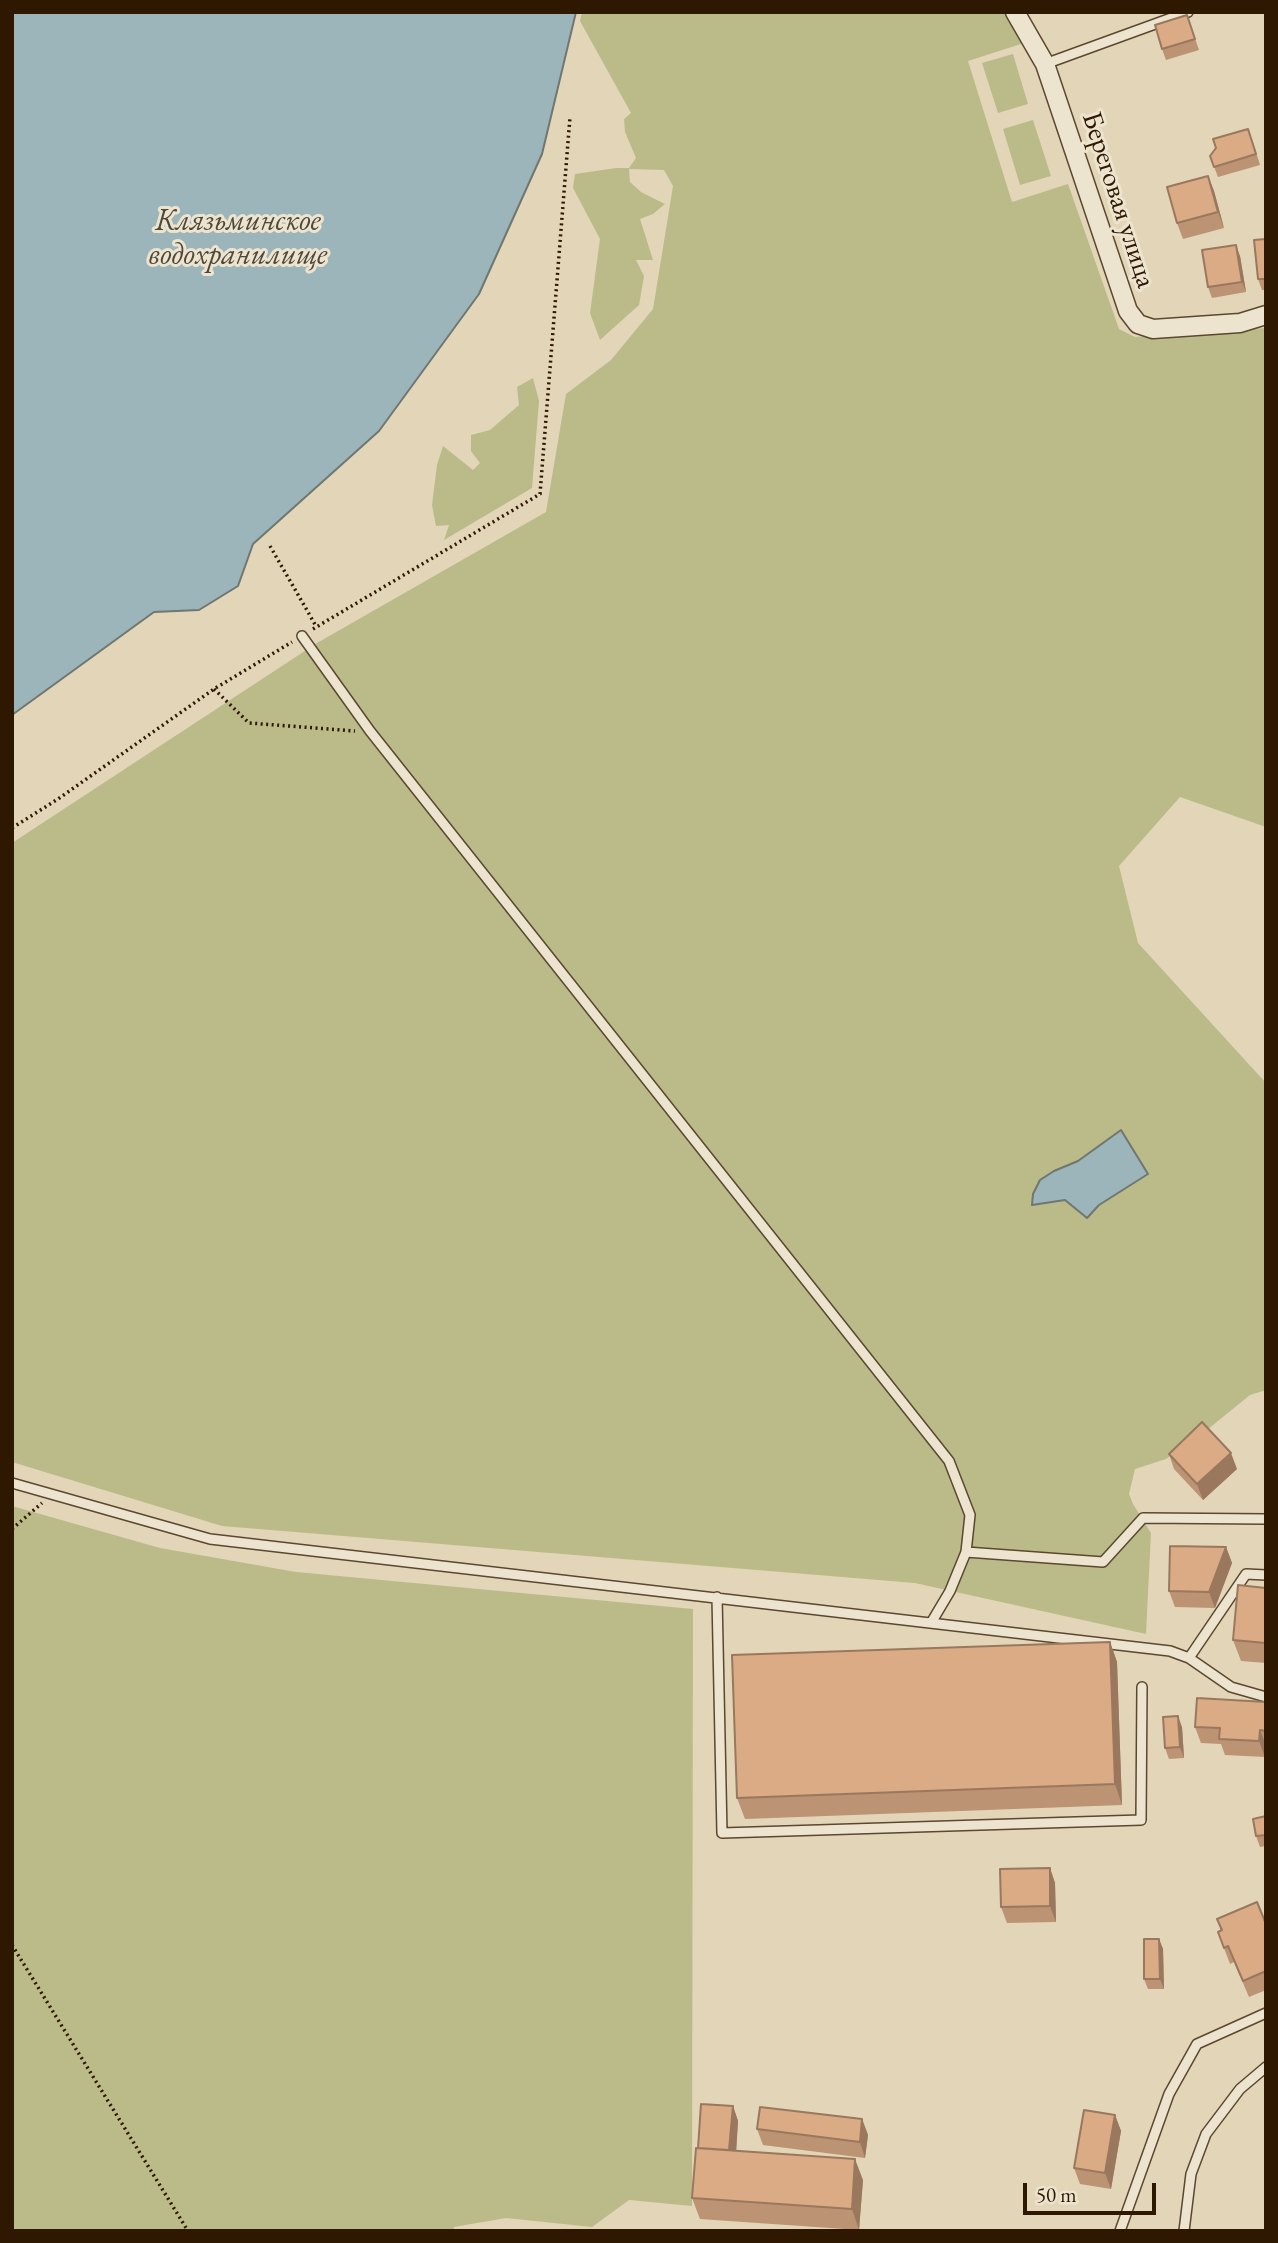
<!DOCTYPE html>
<meta charset="utf-8">
<style>
body{margin:0}
#map{position:relative;width:1278px;height:2243px;overflow:hidden;background:#e3d5b7;font-family:"EB Garamond",serif}
canvas{display:block}
.frame{position:absolute;inset:0;border:14px solid #2f1802;pointer-events:none}
.scale{position:absolute;left:1023px;top:2183px;width:133px;height:32px;box-sizing:border-box;border:4px solid #2f1802;border-top:0;padding-left:9px;font-size:21px;line-height:24px;white-space:nowrap;color:#2f1802;-webkit-text-stroke:5px #ede4d0;paint-order:stroke}
</style>
<div id="map">
<canvas width="1278" height="2243"></canvas>
<div class="frame"></div>
<div class="scale">50 m</div>
</div>
<script>
const g = document.querySelector('canvas').getContext('2d');
g.lineJoin = 'round';
function paint(path, color) {
  g.fillStyle = color;
  g.fill(path, 'evenodd');
}
function poly(rows) {
  const path = new Path2D();
  for (const r of rows) {
    path.moveTo(r[0], r[1]);
    for (let i = 2; i < r.length; i += 2) path.lineTo(r[i], r[i + 1]);
  }
  return path;
}
function strokePath(path, color, width, dash) {
  g.strokeStyle = color;
  g.lineWidth = width;
  g.lineCap = dash ? 'butt' : 'round';
  g.setLineDash(dash || []);
  g.stroke(path);
}
function drawText(font, color, halo, rows, align = 'center') {
  g.font = font + ' "EB Garamond",serif';
  g.lineWidth = 6;
  g.setLineDash([]);
  g.textBaseline = 'middle';
  g.strokeStyle = halo;
  g.fillStyle = color;
  for (const [text, x, y, turn = 0] of rows) {
    g.save();
    g.translate(x, y);
    g.rotate((+turn || 0) * Math.PI / 180);
    g.textAlign = isNaN(turn) ? turn : align;
    if (halo) g.strokeText(text, 0, 0);
    g.fillText(text, 0, 0);
    g.restore();
  }
}
paint(poly([
 [582,12,1003,12,1024,43,968,61,1012,202,1068,184,1119,329,1135,337,1266,328,1266,827,1180,797,1119,866,1138,943,1266,1083,1266,1392,1263,1391,1250,1395,1202,1434,1166,1459,1135,1469,1129,1494,1133,1504,1151,1533,1146,1634,915,1583,222,1526,12,1462,12,843,317,643,546,512,566,394,611,360,653,309,673,186,664,170,629,169,630,182,641,192,665,204,653,214,640,219,653,260,636,260,644,276,639,305,600,340,590,313,600,239,573,188,575,174,616,168,629,168,636,158,625,132,624,119,631,113,580,21],
 [1120,1130,1148,1175,1099,1205,1087,1218,1065,1200,1032,1205,1054,1171,1078,1162],
 [1013,54,1028,104,998,113,982,63],
 [1033,120,1051,176,1020,185,1003,129],
 [533,378,539,401,532,488,444,540,449,525,436,526,432,505,437,465,443,446,473,470,480,463,471,451,471,435,490,430,519,405,517,387],
 [12,1506,160,1548,296,1572,693,1609,692,2206,629,2200,592,2227,506,2218,454,2227,454,2231,12,2231]
]), '#bbbb89');
const water = poly([
 [12,12,576,12,542,154,479,294,379,431,253,544,238,586,199,610,154,612,12,715,12,12],
 [1121,1130,1148,1174,1099,1205,1087,1218,1065,1200,1032,1205,1033,1194,1040,1180,1054,1171,1078,1161,1121,1130]
]);
paint(water, '#9bb5ba');
strokePath(water, '#707670', 2);
const service = poly([
 [1045,64,1188,12],
 [302,636,370,731,949,1461,970,1515,966,1552,950,1591,931,1623],
 [12,1483,210,1539,1170,1651,1189,1658,1231,1687,1266,1697],
 [966,1552,1103,1562,1143,1518,1266,1519],
 [717,1597,722,1833,1141,1820,1142,1687],
 [1189,1658,1246,1574,1266,1575],
 [1120,2231,1169,2094,1197,2044,1266,2013],
 [1184,2231,1191,2174,1206,2134,1240,2089,1266,2067]
]);
const minor = poly([
 [1015,12,1045,64,1128,311,1138,324,1153,329,1240,323,1266,315]
]);
strokePath(service, '#5c472f', 12);
strokePath(minor, '#5c472f', 21);
strokePath(poly([
 [270,546,316,626],
 [313,629,540,494,570,117],
 [214,689,249,723,355,731],
 [12,828,58,799,214,689,292,642],
 [12,1529,42,1503],
 [12,1945,188,2231]
]), '#2f1802', 3.5, [2, 3.5]);
strokePath(service, '#ede4d0', 9);
strokePath(minor, '#ede4d0', 18);
paint(poly([
 [1187,15,1199,50,1166,60,1162,49],
 [1252,139,1260,165,1218,177,1210,156],
 [1208,176,1214,191,1224,228,1183,239,1177,223],
 [1266,239,1266,290,1262,290,1258,279],
 [1240,256,1246,292,1212,298,1208,287],
 [1169,1454,1237,1469,1203,1500,1174,1469],
 [1226,1547,1232,1563,1215,1608,1175,1607,1169,1591],
 [1266,1588,1266,1663,1241,1661,1233,1640],
 [1110,1642,1117,1662,1122,1805,745,1819,737,1798],
 [1266,1702,1265,1757,1225,1755,1221,1744,1201,1743,1195,1727],
 [1182,1727,1184,1758,1169,1759,1165,1748],
 [1266,1816,1266,1846,1260,1847,1256,1836],
 [1050,1868,1055,1883,1056,1922,1007,1923,1001,1907],
 [1217,1919,1266,1924,1266,1990,1249,1997,1234,1962,1230,1964,1218,1932,1221,1931],
 [1159,1939,1163,1949,1164,1989,1148,1989,1144,1979],
 [733,2106,738,2121,736,2150,863,2180,859,2230,700,2219,692,2198,698,2148],
 [1115,2115,1121,2131,1111,2189,1080,2184,1074,2168],
 [862,2119,868,2135,865,2158,763,2145,757,2129]
]), '#bc9373');
paint(poly([
 [1208,176,1214,191,1224,228,1218,212],
 [1236,245,1240,256,1246,292,1242,282],
 [1231,1453,1237,1469,1203,1500,1197,1484],
 [1226,1547,1232,1563,1215,1608,1209,1592],
 [1110,1642,1117,1662,1122,1805,1115,1784],
 [1178,1716,1182,1727,1184,1758,1180,1747],
 [1260,1730,1266,1746,1265,1757,1259,1741],
 [1050,1868,1055,1883,1056,1922,1050,1906],
 [1159,1939,1163,1949,1164,1989,1160,1979],
 [733,2106,738,2121,735,2171,729,2155],
 [1115,2115,1121,2131,1111,2189,1105,2173],
 [862,2119,868,2135,865,2158,860,2142],
 [855,2159,863,2180,859,2230,852,2209]
]), '#99785e');
const building = poly([
 [1187,15,1195,39,1162,49,1155,25,1187,15],
 [1248,129,1256,154,1214,167,1210,156,1216,148,1213,139,1248,129],
 [1208,176,1218,212,1177,223,1167,187,1208,176],
 [1266,239,1266,279,1258,279,1254,240,1266,239],
 [1236,245,1242,282,1208,287,1202,250,1236,245],
 [1202,1422,1231,1453,1197,1484,1169,1454,1202,1422],
 [1170,1546,1226,1547,1209,1592,1169,1591,1170,1546],
 [1238,1585,1266,1588,1266,1643,1233,1640,1238,1585],
 [1110,1642,1115,1784,737,1798,732,1655,1110,1642],
 [1197,1698,1266,1702,1266,1731,1260,1730,1259,1741,1219,1739,1220,1728,1195,1727,1197,1698],
 [1178,1716,1180,1747,1165,1748,1163,1717,1178,1716],
 [1266,1816,1266,1835,1256,1836,1253,1819,1266,1816],
 [1050,1868,1050,1906,1001,1907,1000,1869,1050,1868],
 [1257,1902,1266,1924,1266,1971,1243,1981,1228,1946,1224,1948,1218,1932,1222,1930,1217,1919,1257,1902],
 [1144,1939,1159,1939,1160,1979,1144,1979,1144,1939],
 [701,2104,733,2106,729,2150,698,2148,701,2104],
 [760,2107,862,2119,860,2142,757,2129,760,2107],
 [1084,2110,1115,2115,1105,2173,1074,2168,1084,2110],
 [696,2148,855,2159,852,2209,692,2198,696,2148]
]);
paint(building, '#dbab86');
strokePath(building, '#99785e', 2);
drawText('28px', '#2f1802', '#ede4d0', [
 ["Береговая улица",1118,200,72]
]);
drawText('italic 30px', '#4f4739', '#ede4d0', [
 ["Клязьминское",238,222],
 ["водохранилище",238,256]
]);
</script>
